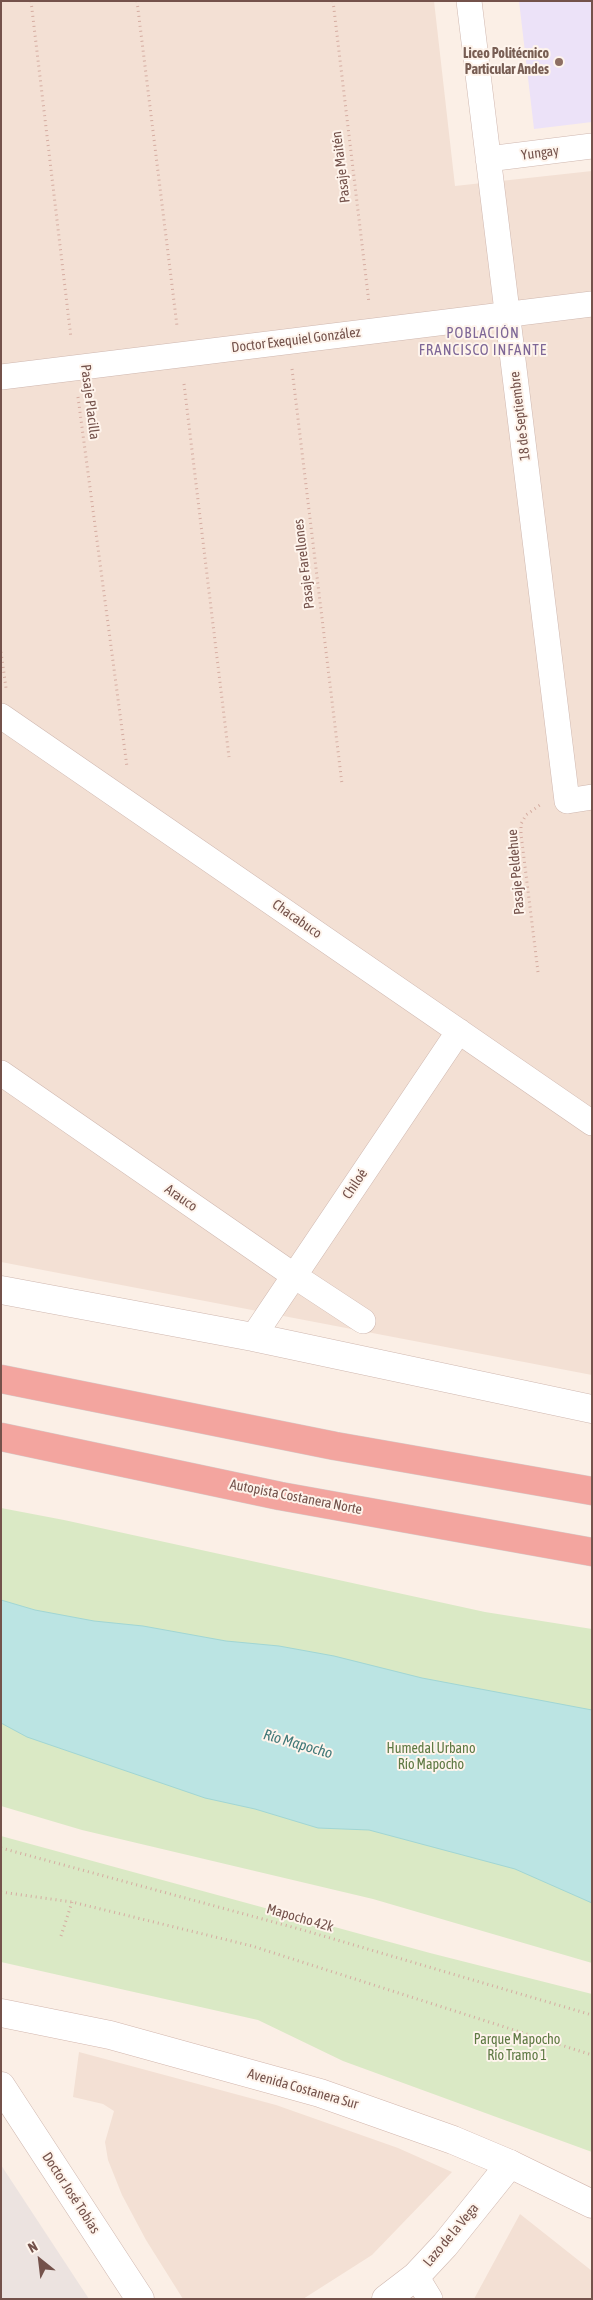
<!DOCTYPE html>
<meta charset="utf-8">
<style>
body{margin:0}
#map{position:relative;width:593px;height:2300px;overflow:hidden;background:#fbefe6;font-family:"Asap Condensed",sans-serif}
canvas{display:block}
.frame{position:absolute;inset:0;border:2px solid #74524b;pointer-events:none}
.north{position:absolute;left:15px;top:2235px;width:50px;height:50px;-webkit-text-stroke:4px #fef4ec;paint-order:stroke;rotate:331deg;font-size:14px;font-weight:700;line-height:20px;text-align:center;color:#74524b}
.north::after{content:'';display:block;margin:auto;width:18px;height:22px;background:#74524b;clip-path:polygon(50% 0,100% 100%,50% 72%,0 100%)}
</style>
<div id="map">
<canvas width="593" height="2300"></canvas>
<div class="frame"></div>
<div class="north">N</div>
</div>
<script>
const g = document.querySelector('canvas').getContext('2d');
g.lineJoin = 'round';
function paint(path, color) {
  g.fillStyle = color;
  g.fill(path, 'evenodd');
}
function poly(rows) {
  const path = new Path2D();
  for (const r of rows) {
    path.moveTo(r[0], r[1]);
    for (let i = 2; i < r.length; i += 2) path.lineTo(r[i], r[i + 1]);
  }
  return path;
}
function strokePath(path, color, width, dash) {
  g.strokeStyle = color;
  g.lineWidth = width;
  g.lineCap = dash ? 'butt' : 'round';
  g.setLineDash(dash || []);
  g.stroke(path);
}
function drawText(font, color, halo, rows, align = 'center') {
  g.font = font + ' "Asap Condensed",sans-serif';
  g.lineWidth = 4;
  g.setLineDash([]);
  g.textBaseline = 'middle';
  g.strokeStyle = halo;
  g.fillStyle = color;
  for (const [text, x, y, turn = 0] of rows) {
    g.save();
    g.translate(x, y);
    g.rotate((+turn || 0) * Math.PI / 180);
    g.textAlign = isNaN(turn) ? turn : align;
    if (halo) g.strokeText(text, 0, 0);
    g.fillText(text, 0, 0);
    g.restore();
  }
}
paint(poly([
 [1,1,434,1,455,186,592,171,592,1375,1,1262],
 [79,2052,276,2105,398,2148,452,2172,372,2255,303,2299,183,2299,146,2240,122,2195,108,2160,105,2142,114,2111,103,2104,73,2097],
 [520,2214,592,2271,592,2299,474,2299]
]), '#f3e0d4');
paint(poly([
 [1,2165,89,2299,1,2299]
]), '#ece3e0');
paint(poly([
 [519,1,592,1,592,122,534,129]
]), '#ece2f8');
paint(poly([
 [1,1508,64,1520,485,1612,592,1629,592,1963,373,1899,82,1830,1,1806],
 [1,1836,430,1953,592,1994,592,2152,343,2061,258,2020,1,1962]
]), '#dae9c5');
const water = poly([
 [1,1600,35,1610,94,1621,143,1626,226,1641,279,1646,334,1656,422,1678,592,1710,592,1903,515,1869,369,1830,318,1828,255,1809,205,1798,27,1737,1,1723,1,1600]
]);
paint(water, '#bbe4e3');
strokePath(water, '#a1d6d4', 1);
const minor = poly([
 [469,1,567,801,592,797],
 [488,159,592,146],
 [1,377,592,304],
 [1,716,592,1123],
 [1,1073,293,1275,363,1321],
 [253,1337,459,1031],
 [416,2276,430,2299]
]);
const tertiary = poly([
 [1,1290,253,1337,592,1409],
 [1,2086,140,2299],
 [386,2299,416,2276,445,2245,510,2164]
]);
const secondary = poly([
 [1,2013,110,2035,320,2093,453,2140,510,2164,592,2204]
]);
const motorway = poly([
 [1,1379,335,1446,592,1491],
 [1,1437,280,1496,592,1552]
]);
strokePath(minor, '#cfb7af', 26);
strokePath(tertiary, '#cfb7af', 29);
strokePath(secondary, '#d2b6ad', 29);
strokePath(motorway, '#d5cbc9', 29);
strokePath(poly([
 [31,1,71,338],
 [137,1,177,326],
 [333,1,369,303],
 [292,369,342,784],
 [184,384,229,757],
 [78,397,127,767],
 [1,652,6,688],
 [538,972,521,834,521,824,526,815,540,805],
 [1,1848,303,1930,592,2015],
 [1,1892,72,1902,252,1946,592,2055],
 [61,1936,72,1902]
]), '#d5aca1', 3, [1, 4]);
strokePath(minor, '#fff', 25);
strokePath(tertiary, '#fff', 28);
strokePath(secondary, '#fff', 28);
strokePath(motorway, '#f3a59f', 28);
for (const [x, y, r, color] of [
 [559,62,5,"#8d6e63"]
]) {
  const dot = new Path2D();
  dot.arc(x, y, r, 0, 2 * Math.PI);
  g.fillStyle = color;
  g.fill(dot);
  strokePath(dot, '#fef4ec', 2);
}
drawText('bold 14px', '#785e54', '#fef4ec', [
 ["Liceo Politécnico",549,54],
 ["Particular Andes",549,70]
], 'right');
drawText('14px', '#74524b', '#fef4ec', [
 ["Yungay",540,153,-7],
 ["Pasaje Maitén",341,167,-97],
 ["Doctor Exequiel González",296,340,-7],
 ["Pasaje Placilla",90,402,83],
 ["18 de Septiembre",520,416,-97],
 ["Pasaje Farellones",304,564,-97],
 ["Pasaje Peldehue",516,872,-95],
 ["Chacabuco",297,919,35],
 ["Chiloé",355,1184,-56],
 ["Arauco",181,1198,35],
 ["Autopista Costanera Norte",296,1497,11],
 ["Mapocho 42k",300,1918,16],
 ["Avenida Costanera Sur",303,2089,16],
 ["Doctor José Tobías",71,2193,57],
 ["Lazo de la Vega",451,2235,-50]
]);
drawText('14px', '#5e7943', '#fef4ec', [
 ["Humedal Urbano",431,1749],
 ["Río Mapocho",431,1765],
 ["Parque Mapocho",517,2040],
 ["Río Tramo 1",517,2056]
]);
g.letterSpacing = '1px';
drawText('15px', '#7e6797', '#fef4ec', [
 ["POBLACIÓN",483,333],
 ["FRANCISCO INFANTE",483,350]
]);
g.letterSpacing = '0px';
drawText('italic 15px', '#407878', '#fef4ec', [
 ["Río Mapocho",298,1744,16]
]);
</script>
